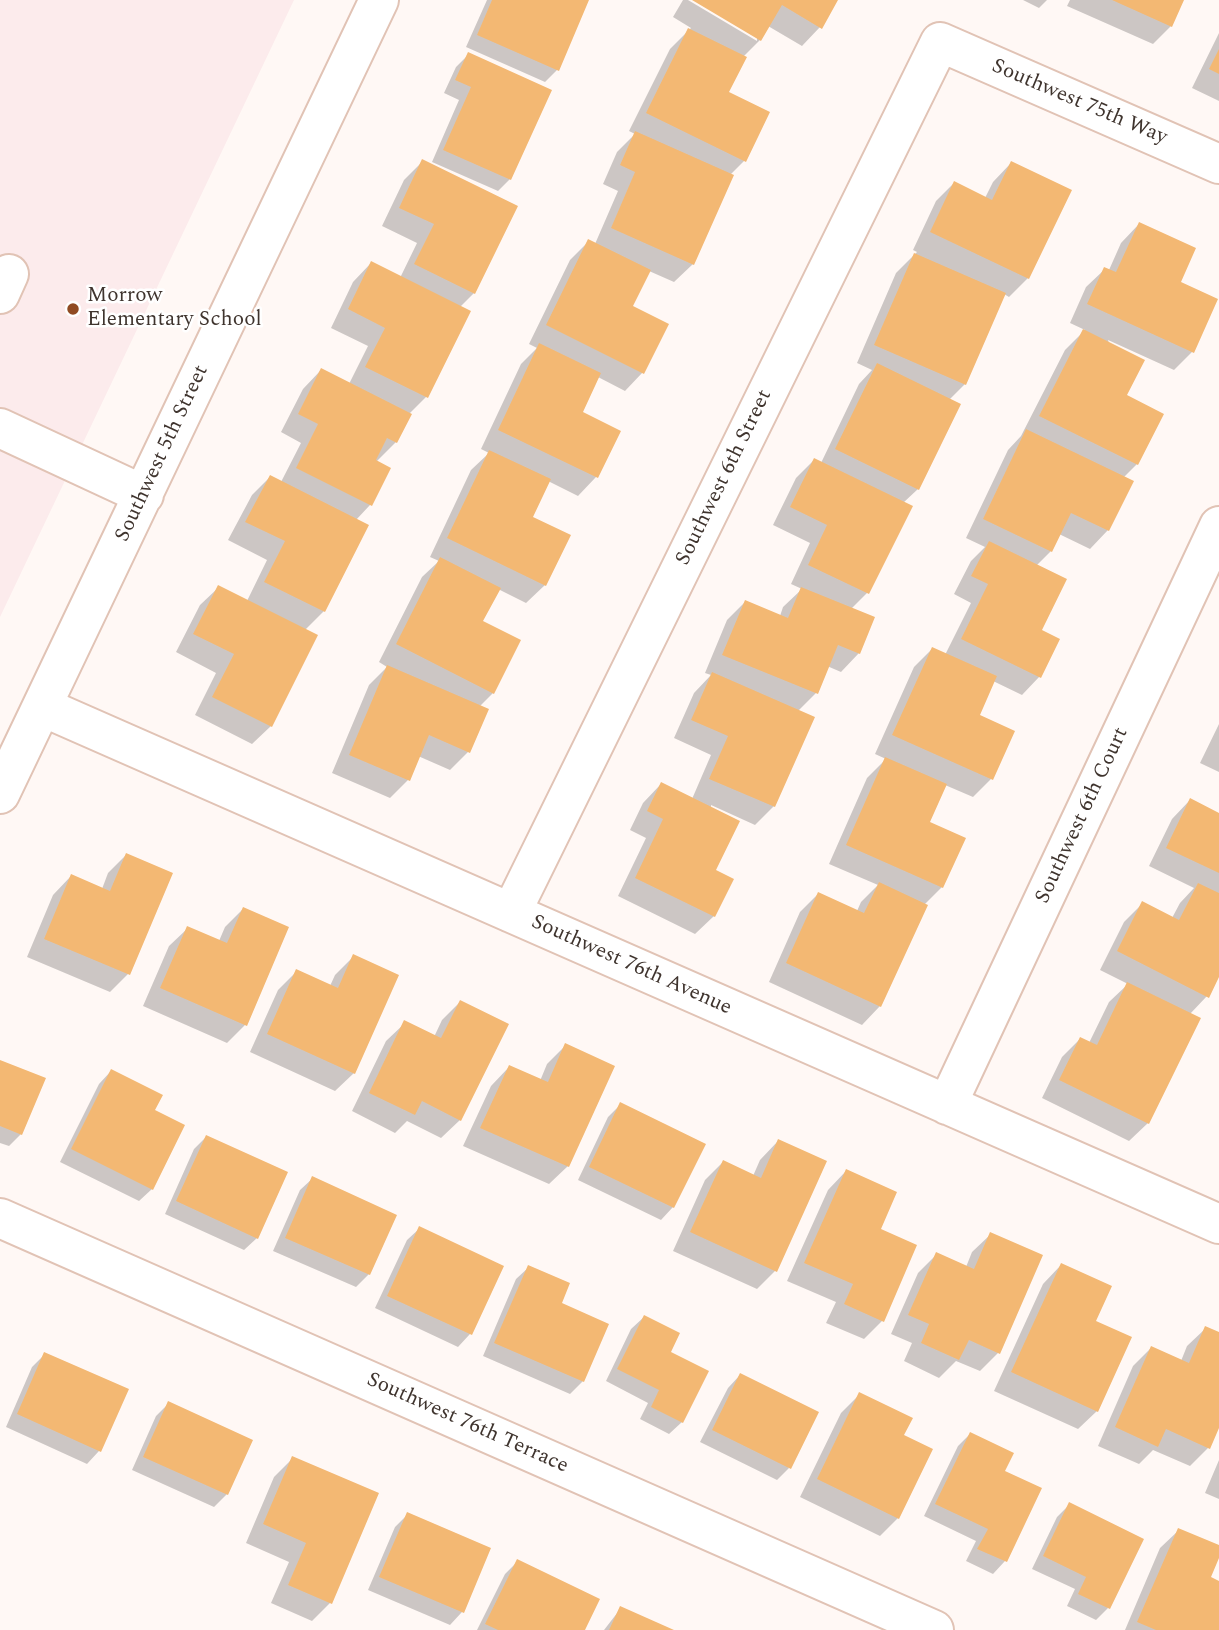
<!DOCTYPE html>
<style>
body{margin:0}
canvas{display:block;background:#fff8f5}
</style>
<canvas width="1219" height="1630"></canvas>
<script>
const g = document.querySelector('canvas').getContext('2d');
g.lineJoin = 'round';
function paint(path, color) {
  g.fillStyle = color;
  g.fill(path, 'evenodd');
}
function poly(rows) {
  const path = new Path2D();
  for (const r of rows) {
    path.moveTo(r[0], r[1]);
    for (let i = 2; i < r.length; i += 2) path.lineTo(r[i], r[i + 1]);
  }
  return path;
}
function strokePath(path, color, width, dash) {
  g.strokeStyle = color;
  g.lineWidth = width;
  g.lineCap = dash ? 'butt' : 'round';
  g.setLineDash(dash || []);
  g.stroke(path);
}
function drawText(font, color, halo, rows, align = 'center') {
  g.font = font + ' Spectral,serif';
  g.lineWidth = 5;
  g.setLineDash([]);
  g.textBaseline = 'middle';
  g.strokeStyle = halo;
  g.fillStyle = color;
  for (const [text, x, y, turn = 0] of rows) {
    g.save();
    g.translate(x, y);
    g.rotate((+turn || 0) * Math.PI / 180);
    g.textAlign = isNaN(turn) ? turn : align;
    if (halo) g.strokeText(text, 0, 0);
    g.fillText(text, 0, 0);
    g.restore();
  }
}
paint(poly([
 [0,0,294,0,0,617]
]), '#fcebec');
paint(poly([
 [487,0,587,0,557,70,545,82,466,47],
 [683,0,688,0,757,41,757,36,695,0,836,0,820,27,802,46,768,26,760,40,743,57,727,93,745,160,730,175,693,264,674,282,649,271,631,306,643,372,625,391,598,377,580,413,618,432,596,477,578,496,548,481,531,517,545,585,526,603,498,589,481,622,493,693,479,707,468,752,450,770,418,756,408,780,390,798,332,773,369,685,387,667,379,662,422,577,439,561,430,557,471,470,489,453,481,449,521,364,537,348,529,344,570,260,589,241,595,244,618,191,603,184,617,152,635,134,629,131,670,49,691,28,673,17],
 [1023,0,1047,0,1039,8],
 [1070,0,1183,0,1171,26,1153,44,1067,6],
 [1219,33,1219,101,1192,88],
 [469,54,510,179,498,191,432,162,459,100,444,93,456,67],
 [422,162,474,293,460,307,426,397,409,414,396,442,376,462,370,505,356,520,324,611,305,630,271,726,252,744,195,715,216,673,176,652,200,605,219,587,247,601,267,560,228,540,252,495,270,477,281,482,301,443,281,432,303,389,321,370,349,384,368,346,331,328,353,282,371,263,400,278,417,243,382,226,404,180],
 [1011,163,1028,278,1009,297,1004,294,965,384,949,400,918,489,903,503,867,593,851,609,859,653,841,672,827,666,816,693,797,712,774,806,755,825,711,805,714,916,695,934,618,896,646,838,630,830,643,803,661,784,692,799,711,755,674,738,694,693,711,675,705,673,727,620,745,602,780,616,783,607,802,589,791,584,810,543,773,525,796,478,814,460,821,463,859,384,872,370,857,363,896,273,917,252,913,250,936,201,954,183,985,198,993,182],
 [1139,224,1179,283,1192,352,1174,370,1108,340,1125,396,1137,464,1123,478,1108,530,1090,549,1059,534,1051,551,1036,566,1040,676,1022,695,993,681,977,716,991,779,973,797,945,785,928,823,942,887,924,905,880,1006,862,1025,769,982,800,912,818,894,857,911,861,902,878,885,829,864,867,778,886,759,875,754,914,667,932,649,945,655,971,603,954,594,971,561,985,547,966,538,1008,450,1021,436,1065,350,1085,330,1070,323,1086,287,1105,269,1109,270,1121,243],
 [1219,724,1219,772,1200,763],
 [1190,800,1219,815,1219,973,1207,996,1190,1014,1148,1123,1129,1141,1042,1098,1062,1057,1080,1039,1089,1043,1109,1002,1128,984,1100,970,1124,922,1143,903,1172,918,1180,903,1194,888,1149,866,1172,819],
 [126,855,128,974,110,992,27,957,53,895,71,876,102,889,108,873],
 [243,909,245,1025,227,1043,143,1006,169,946,188,928,219,941,225,927],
 [353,957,354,1073,335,1091,250,1052,278,990,297,971,330,986,335,975],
 [460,1002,460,1120,441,1138,407,1121,395,1133,352,1111,386,1041,405,1023,434,1037,442,1020],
 [565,1046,568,1166,549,1184,463,1146,491,1086,509,1067,540,1081,547,1064],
 [0,1062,21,1134,9,1146,0,1143],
 [111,1071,153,1111,152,1189,139,1201,60,1162,99,1084],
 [621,1104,673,1207,661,1220,578,1180,608,1117],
 [206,1137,257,1238,244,1250,165,1214,194,1149],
 [778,1141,824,1162,775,1271,757,1289,673,1251,705,1180,723,1162,753,1176,760,1160],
 [846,1171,879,1230,882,1321,864,1339,826,1323,836,1302,787,1281,828,1190],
 [313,1178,369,1274,356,1287,273,1251,300,1190],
 [420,1228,502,1266,470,1334,458,1347,375,1308,407,1240],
 [991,1234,998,1353,980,1371,956,1361,939,1378,904,1361,912,1343,891,1334,918,1273,937,1254,966,1267,972,1252],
 [1061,1265,1094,1322,1097,1411,1078,1429,994,1391,1043,1284],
 [529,1267,559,1304,583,1381,570,1394,483,1356,516,1279],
 [644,1317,668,1352,682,1422,669,1434,640,1419,648,1403,606,1381,631,1329],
 [1206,1328,1219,1334,1219,1423,1208,1448,1190,1466,1153,1450,1139,1464,1098,1446,1133,1366,1151,1348,1181,1361,1187,1346],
 [45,1354,99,1451,87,1464,6,1427,32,1367],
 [740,1375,789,1468,777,1480,700,1442,728,1388],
 [860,1394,902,1436,898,1518,880,1536,800,1497,841,1413],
 [169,1403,227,1494,214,1507,132,1470,156,1416],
 [970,1434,1003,1472,1040,1489,1005,1561,993,1574,966,1561,976,1541,924,1516,958,1446],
 [293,1458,330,1603,312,1621,271,1603,289,1562,246,1543,274,1477],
 [1219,1460,1219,1499,1205,1493],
 [1070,1504,1108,1608,1096,1620,1067,1606,1075,1589,1032,1569,1057,1517],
 [408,1514,462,1612,450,1625,368,1590,395,1527],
 [1179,1530,1219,1547,1208,1578,1219,1583,1219,1630,1125,1630,1160,1548],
 [518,1561,583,1630,477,1630,505,1574],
 [621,1608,670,1630,604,1630]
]), '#0003');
paint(poly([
 [492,0,589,0,559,71,477,35],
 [692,0,838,0,822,29,782,5,761,41],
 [1112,0,1184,0,1172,27],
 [688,28,747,57,729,92,770,112,746,162,646,113],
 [1219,49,1219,74,1209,69],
 [468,52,552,90,511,180,443,150,471,87,455,80],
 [635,131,734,175,694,265,611,228,635,172,620,165],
 [422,159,518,206,475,294,414,264,434,224,399,208],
 [1011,161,1072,190,1029,279,930,232,954,181,992,200],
 [1139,222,1196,248,1181,282,1218,299,1194,353,1087,304,1104,267,1116,272],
 [588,239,651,270,633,306,669,324,644,374,546,325],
 [914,253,1006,293,966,385,874,345],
 [371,261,471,311,428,398,365,367,385,328,348,309],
 [1083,329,1145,360,1127,395,1164,414,1138,465,1039,416],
 [539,343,601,373,583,412,621,431,598,478,498,430],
 [877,363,961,404,919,490,835,449],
 [321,368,412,414,397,443,387,438,376,460,391,468,372,506,296,468,318,424,298,414],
 [1026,429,1134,481,1109,531,1071,513,1052,552,983,519],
 [489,450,551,479,533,517,571,535,546,586,447,538],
 [814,458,913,506,869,594,808,565,827,525,790,507],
 [270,475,369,525,325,612,264,582,285,541,245,522],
 [989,541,1067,579,1042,630,1060,639,1041,678,961,639,988,584,971,576],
 [440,557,501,588,483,621,521,640,494,694,396,644],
 [218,585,318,635,272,727,212,697,234,654,193,634],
 [801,587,875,617,860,654,838,645,818,694,722,655,745,600,788,618],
 [932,647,997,676,980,715,1015,731,993,780,892,735],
 [387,665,489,709,470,753,429,735,410,781,349,755],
 [712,672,815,717,775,807,709,779,728,736,691,720],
 [885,757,947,784,930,822,966,838,943,888,846,845],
 [661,782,740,821,716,870,734,879,715,917,635,878,663,819,647,811],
 [1190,798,1219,813,1219,873,1166,848],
 [126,853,173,873,130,975,44,939,71,874,110,891],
 [879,882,928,905,881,1007,786,963,818,892,864,913],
 [1198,883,1219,893,1219,977,1209,998,1117,951,1142,901,1179,920],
 [243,907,289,927,247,1026,160,988,187,926,227,943],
 [353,954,399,975,355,1074,267,1034,296,969,338,988],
 [1127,982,1201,1018,1149,1124,1059,1080,1080,1037,1097,1045],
 [460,1000,509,1024,461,1121,422,1101,415,1115,369,1093,404,1020,441,1038],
 [565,1043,615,1066,569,1167,480,1128,509,1065,548,1082],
 [0,1060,46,1078,22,1135,0,1126],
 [111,1069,163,1095,155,1110,185,1125,153,1190,71,1149],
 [620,1102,706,1144,674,1208,589,1167],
 [206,1135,288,1172,258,1239,176,1201],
 [778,1139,827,1161,777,1272,690,1232,723,1160,761,1178],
 [846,1169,897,1192,881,1229,917,1245,884,1322,844,1304,853,1284,804,1263],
 [312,1176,397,1215,370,1275,285,1238],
 [419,1226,504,1266,472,1335,387,1296],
 [990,1232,1043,1255,1000,1354,969,1340,959,1360,921,1343,929,1324,908,1315,936,1252,974,1269],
 [1061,1263,1112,1286,1096,1321,1132,1337,1098,1412,1011,1372],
 [528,1265,570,1283,562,1303,609,1324,584,1382,494,1343],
 [644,1315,680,1333,671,1352,709,1371,683,1423,651,1407,659,1390,617,1369],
 [1205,1326,1219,1332,1219,1428,1210,1449,1166,1429,1158,1447,1115,1427,1151,1346,1189,1363],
 [44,1352,129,1389,101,1452,17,1414],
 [740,1373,819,1412,791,1469,712,1430],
 [859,1392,913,1418,904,1435,933,1449,899,1519,817,1479],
 [168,1401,253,1440,228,1495,143,1457],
 [970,1432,1014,1453,1005,1471,1042,1488,1007,1562,977,1549,988,1529,935,1504],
 [292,1456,379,1493,332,1604,288,1585,306,1543,263,1524],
 [1069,1502,1144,1539,1110,1609,1078,1594,1086,1577,1043,1556],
 [407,1512,491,1548,464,1613,379,1577],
 [1178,1528,1219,1545,1219,1558,1211,1577,1219,1581,1219,1630,1156,1630,1137,1622],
 [517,1559,600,1599,585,1630,498,1630,485,1624],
 [620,1606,674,1630,609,1630]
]), '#f3b873');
const minor = poly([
 [0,294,9,274],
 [0,428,144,495],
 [43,707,1219,1224],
 [0,794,379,0],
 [511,913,940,42,1219,164],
 [947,1105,1219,526],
 [0,1218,934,1630]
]);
strokePath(minor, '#e1c3b5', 42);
strokePath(minor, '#fff', 38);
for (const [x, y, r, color] of [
 [73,309,7,"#904a22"]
]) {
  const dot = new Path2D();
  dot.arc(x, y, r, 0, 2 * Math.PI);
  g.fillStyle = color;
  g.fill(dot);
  strokePath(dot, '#fff', 2.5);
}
drawText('21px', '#3f342e', '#fff', [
 ["Southwest 75th Way",1079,103,23],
 ["Southwest 5th Street",163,454,-65],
 ["Southwest 6th Street",725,478,-64],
 ["Southwest 6th Court",1083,816,-65],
 ["Southwest 76th Avenue",631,966,24],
 ["Southwest 76th Terrace",467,1424,24]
]);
drawText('21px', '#3f342e', '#fff', [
 ["Morrow",87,297],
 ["Elementary School",87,321]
], 'left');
</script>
